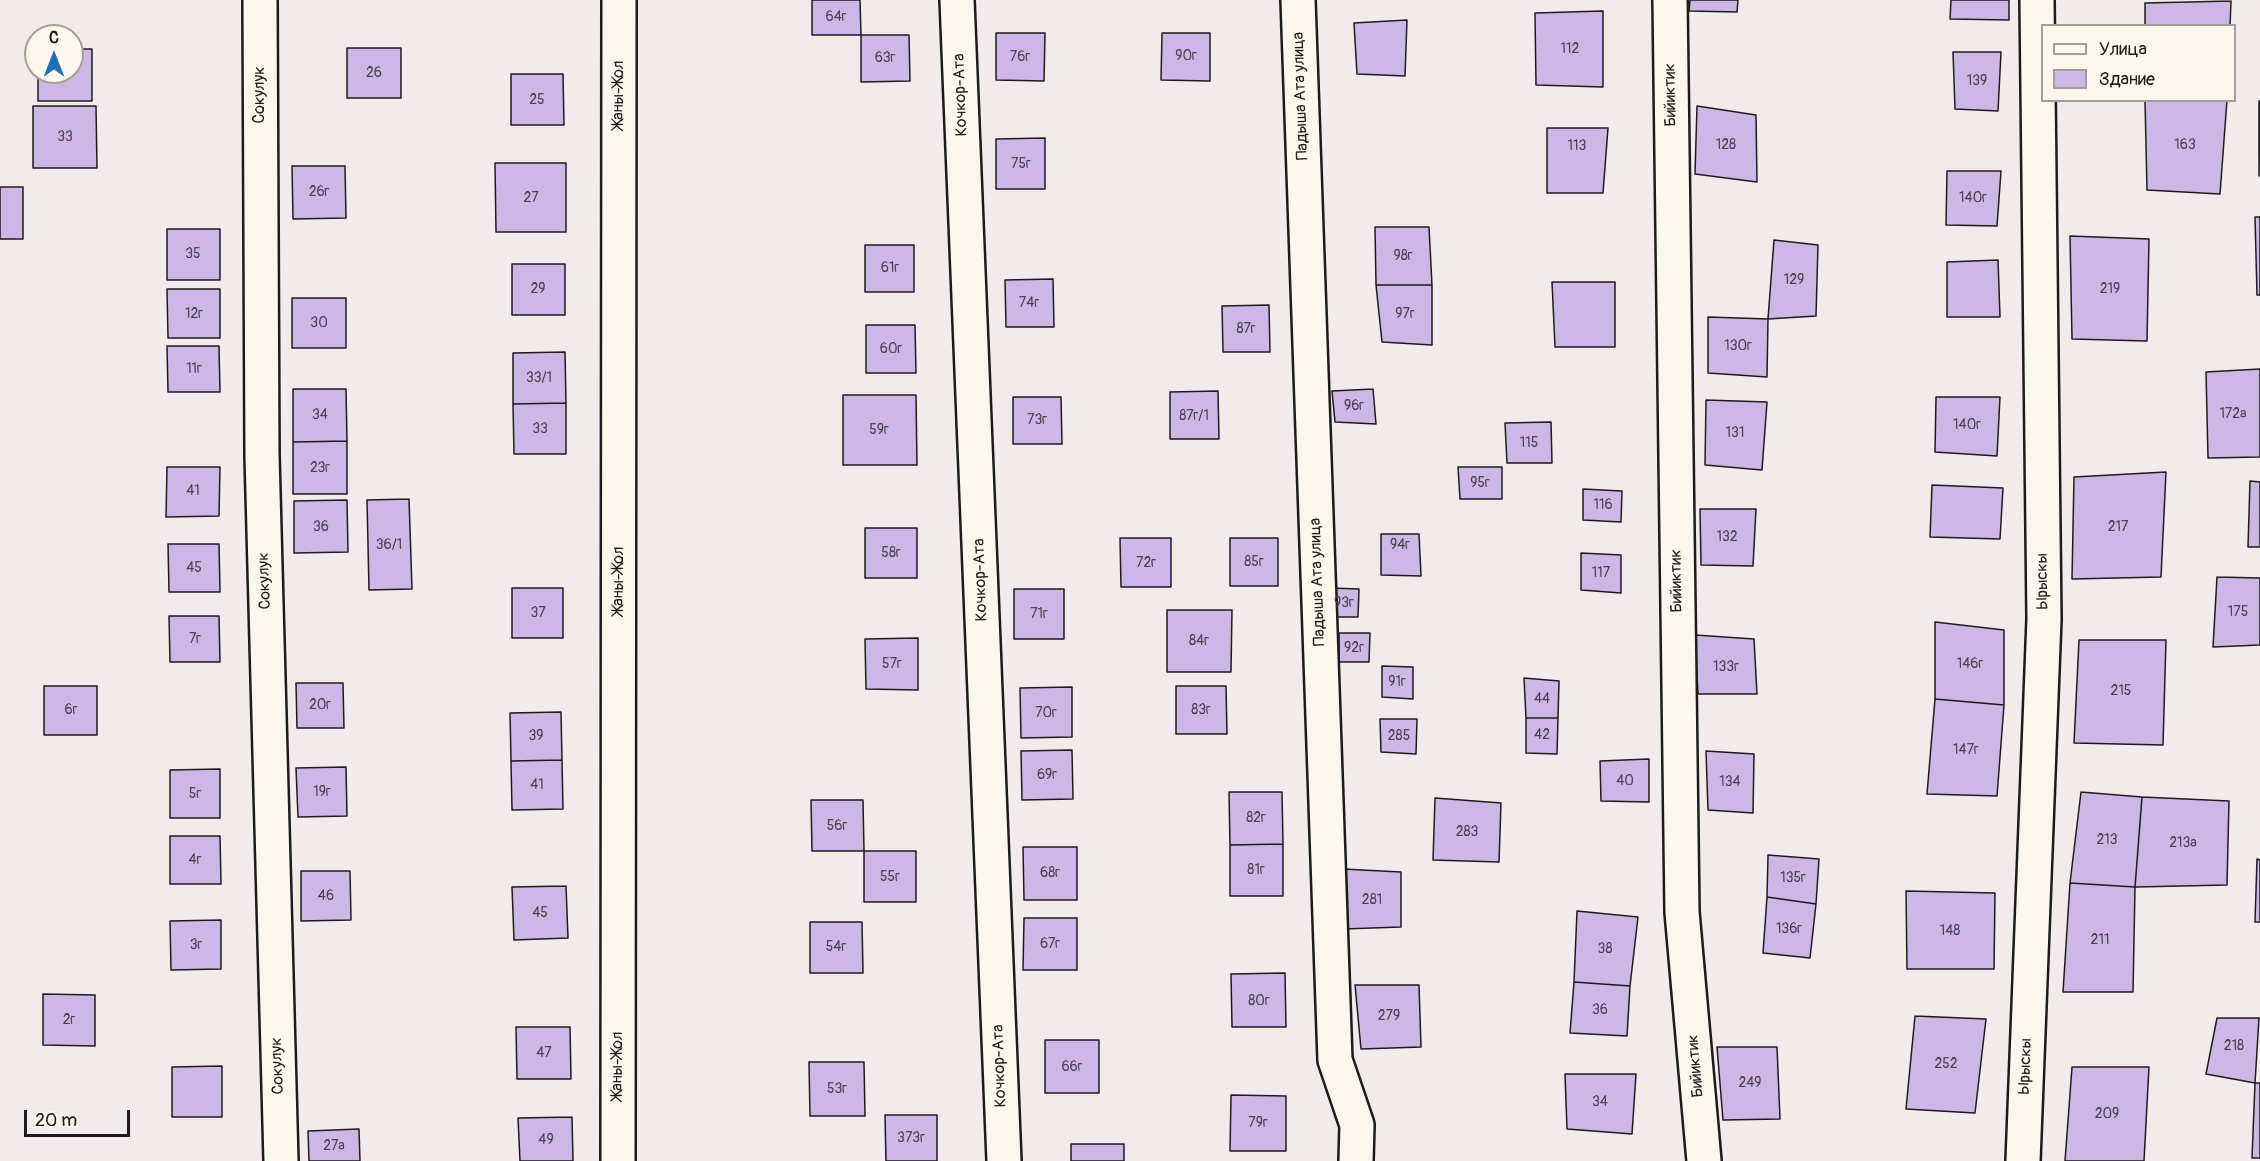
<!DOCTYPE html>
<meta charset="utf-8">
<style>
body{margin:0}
#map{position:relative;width:2260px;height:1161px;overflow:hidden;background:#f2eaeb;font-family:Pangolin,sans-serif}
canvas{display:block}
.legend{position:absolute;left:2041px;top:24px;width:195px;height:78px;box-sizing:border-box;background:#fbf7ec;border:2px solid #a29f99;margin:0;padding:8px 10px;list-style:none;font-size:18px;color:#1c1c1c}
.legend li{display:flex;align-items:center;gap:12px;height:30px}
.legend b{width:30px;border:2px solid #a29f99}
.north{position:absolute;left:24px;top:24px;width:60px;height:60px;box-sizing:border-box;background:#fbf7ec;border:2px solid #a29f99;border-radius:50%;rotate:0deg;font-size:16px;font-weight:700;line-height:24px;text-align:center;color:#1c1c1c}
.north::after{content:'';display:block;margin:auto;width:21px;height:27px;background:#1f6fb2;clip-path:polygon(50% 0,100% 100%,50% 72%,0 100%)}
.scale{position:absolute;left:24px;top:1110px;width:106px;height:27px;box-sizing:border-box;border:3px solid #1c1c1c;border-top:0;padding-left:8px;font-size:18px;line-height:21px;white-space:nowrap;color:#1c1c1c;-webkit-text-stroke:4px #fbf7ec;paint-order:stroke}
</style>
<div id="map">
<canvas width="2260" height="1161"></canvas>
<ul class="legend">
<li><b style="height:8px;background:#fbf7ec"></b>Улица</li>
<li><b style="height:16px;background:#ceb7e7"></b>Здание</li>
</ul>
<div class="north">С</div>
<div class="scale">20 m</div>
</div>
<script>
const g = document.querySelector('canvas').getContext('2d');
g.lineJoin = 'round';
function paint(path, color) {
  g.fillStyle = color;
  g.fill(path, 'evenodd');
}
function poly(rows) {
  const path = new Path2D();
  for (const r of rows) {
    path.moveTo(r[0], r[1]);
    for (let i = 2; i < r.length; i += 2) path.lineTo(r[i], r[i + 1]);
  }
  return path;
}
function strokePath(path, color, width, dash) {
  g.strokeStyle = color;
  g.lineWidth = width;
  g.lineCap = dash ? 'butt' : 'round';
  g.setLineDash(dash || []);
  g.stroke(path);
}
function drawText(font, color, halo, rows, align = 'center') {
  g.font = font + ' Pangolin,sans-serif';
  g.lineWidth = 5;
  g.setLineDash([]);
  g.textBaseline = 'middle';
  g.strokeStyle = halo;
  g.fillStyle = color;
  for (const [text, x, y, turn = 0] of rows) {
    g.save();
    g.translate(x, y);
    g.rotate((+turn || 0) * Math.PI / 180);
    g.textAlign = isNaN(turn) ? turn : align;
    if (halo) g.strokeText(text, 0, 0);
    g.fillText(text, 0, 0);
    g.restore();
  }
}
const building = poly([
 [812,0,860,0,861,35,812,35,812,0],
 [1690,0,1738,0,1737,12,1689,11,1690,0],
 [1951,0,2009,0,2009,20,1950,19,1951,0],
 [2231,1,2230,26,2145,26,2145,3,2231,1],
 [1603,11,1603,87,1536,85,1535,13,1603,11],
 [1407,20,1405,76,1357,74,1354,23,1407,20],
 [996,33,1045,33,1044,81,996,80,996,33],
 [1162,33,1210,33,1210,81,1161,80,1162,33],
 [861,35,909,35,910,81,861,82,861,35],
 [347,48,401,48,401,98,347,98,347,48],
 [72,49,92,49,92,101,38,101,38,72,72,72,72,49],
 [1953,52,2001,52,1998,111,1955,109,1953,52],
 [511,74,563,74,564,125,511,125,511,74],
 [2145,100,2227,100,2220,194,2147,190,2145,100],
 [2259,101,2260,101,2259,176,2259,101],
 [33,106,96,106,97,168,33,168,33,106],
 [1697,106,1756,115,1757,182,1695,174,1697,106],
 [1547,128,1608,128,1603,193,1547,193,1547,128],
 [1045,138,1045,189,996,189,996,139,1045,138],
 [495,163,566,163,566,232,496,232,495,163],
 [292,166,345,166,346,218,293,219,292,166],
 [1947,171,2001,171,1997,226,1946,225,1947,171],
 [0,187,23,187,23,239,0,239,0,187],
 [2255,217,2260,217,2260,295,2257,295,2255,217],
 [1375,227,1429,227,1432,285,1376,285,1375,227],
 [167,229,220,229,220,280,167,280,167,229],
 [2070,236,2149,239,2147,341,2072,339,2070,236],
 [1774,240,1818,245,1816,316,1768,319,1774,240],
 [865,245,914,245,914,292,865,292,865,245],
 [1998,260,2000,317,1947,317,1947,262,1998,260],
 [512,264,565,264,565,315,512,315,512,264],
 [1053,279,1054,327,1006,327,1005,280,1053,279],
 [1552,282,1615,282,1615,347,1555,347,1552,282],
 [1376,285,1432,285,1432,345,1382,342,1376,285],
 [167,289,220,289,220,338,168,338,167,289],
 [292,298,346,298,346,348,292,348,292,298],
 [1269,305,1270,352,1223,352,1222,306,1269,305],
 [1708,317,1768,319,1767,377,1708,373,1708,317],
 [866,325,915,325,916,373,866,373,866,325],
 [167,346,219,346,220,392,168,392,167,346],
 [565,352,566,403,513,404,513,353,565,352],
 [2260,369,2260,457,2208,458,2206,372,2260,369],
 [293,389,346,389,347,441,293,442,293,389],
 [1373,389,1376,424,1335,422,1332,391,1373,389],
 [1218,391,1219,439,1170,439,1170,392,1218,391],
 [843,395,916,395,917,465,843,465,843,395],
 [1013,397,1061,397,1062,444,1013,444,1013,397],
 [1936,397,2000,397,1997,456,1935,452,1936,397],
 [1706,400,1767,402,1762,470,1705,465,1706,400],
 [566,403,566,454,514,454,513,404,566,403],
 [1551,422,1552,463,1507,463,1505,423,1551,422],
 [347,441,347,494,293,494,293,442,347,441],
 [167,467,220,467,219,516,166,517,167,467],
 [1458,467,1502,467,1502,499,1460,499,1458,467],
 [2166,472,2161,577,2072,579,2074,477,2166,472],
 [2250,481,2260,482,2260,547,2248,547,2250,481],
 [1932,485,2003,488,2000,539,1930,537,1932,485],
 [1583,489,1622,491,1621,522,1583,520,1583,489],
 [409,499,412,589,369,590,367,500,409,499],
 [347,500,348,552,294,553,294,501,347,500],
 [1700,509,1756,509,1753,566,1701,565,1700,509],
 [865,528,917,528,917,578,865,578,865,528],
 [1381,534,1419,534,1421,576,1381,575,1381,534],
 [1120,538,1171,538,1171,587,1121,587,1120,538],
 [1230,538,1278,538,1278,586,1230,586,1230,538],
 [168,544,219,544,220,592,169,592,168,544],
 [1581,553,1621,555,1621,593,1581,590,1581,553],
 [2217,577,2260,578,2260,645,2213,647,2217,577],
 [512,588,563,588,563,638,512,638,512,588],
 [1330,588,1359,589,1358,617,1330,617,1330,588],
 [1014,589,1064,589,1064,639,1014,639,1014,589],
 [1167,610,1232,610,1231,672,1167,672,1167,610],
 [169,616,219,616,220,662,170,662,169,616],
 [1935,622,2004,630,2004,705,1935,699,1935,622],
 [1339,633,1370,633,1369,662,1339,662,1339,633],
 [1695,635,1754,639,1757,694,1698,694,1695,635],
 [918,638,918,690,866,689,865,639,918,638],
 [2079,640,2166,640,2163,745,2074,743,2079,640],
 [1382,666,1413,667,1413,699,1382,697,1382,666],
 [1524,678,1559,681,1558,718,1526,718,1524,678],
 [296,683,343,683,344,728,297,728,296,683],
 [44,686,97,686,97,735,44,735,44,686],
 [1176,686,1226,686,1227,734,1176,734,1176,686],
 [1072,687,1072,737,1021,738,1020,688,1072,687],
 [1935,699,2004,705,1997,796,1927,794,1935,699],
 [561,712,562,760,511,761,510,713,561,712],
 [1526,718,1558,718,1557,754,1526,753,1526,718],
 [1380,719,1417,719,1416,754,1381,752,1380,719],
 [1072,750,1073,799,1022,800,1021,751,1072,750],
 [1706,751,1754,754,1753,813,1708,810,1706,751],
 [1649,759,1649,802,1601,801,1600,761,1649,759],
 [562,760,563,809,512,810,511,761,562,760],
 [346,767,347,816,298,817,296,768,346,767],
 [220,769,220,818,170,818,170,770,220,769],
 [1229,792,1282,792,1283,844,1230,845,1229,792],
 [2081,792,2142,797,2135,887,2070,883,2081,792],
 [2142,797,2229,801,2227,885,2135,887,2142,797],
 [1435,798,1501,803,1499,862,1433,860,1435,798],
 [811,800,863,800,864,851,812,851,811,800],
 [170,836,220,836,221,884,170,884,170,836],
 [1283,844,1283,896,1230,896,1230,845,1283,844],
 [1023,847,1077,847,1077,900,1024,900,1023,847],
 [864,851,916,851,916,902,864,902,864,851],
 [1768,855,1819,859,1816,904,1767,897,1768,855],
 [2257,859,2260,860,2260,922,2255,922,2257,859],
 [1343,869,1401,872,1401,927,1343,929,1343,869],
 [301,871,350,871,351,920,301,921,301,871],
 [2070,883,2135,887,2133,992,2063,992,2070,883],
 [566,886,568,938,514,940,512,887,566,886],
 [1906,891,1995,893,1994,969,1907,969,1906,891],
 [1767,897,1816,904,1810,958,1763,953,1767,897],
 [1577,911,1638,917,1630,986,1574,982,1577,911],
 [1024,918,1077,918,1077,970,1023,970,1024,918],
 [221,920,221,969,171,970,170,921,221,920],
 [810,922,862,922,863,973,810,973,810,922],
 [1285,973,1286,1027,1232,1027,1231,974,1285,973],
 [1574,982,1630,986,1627,1036,1570,1033,1574,982],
 [1355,985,1419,985,1421,1047,1361,1049,1355,985],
 [43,994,95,995,95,1046,43,1045,43,994],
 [1915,1016,1986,1019,1975,1113,1906,1109,1915,1016],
 [2217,1018,2259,1018,2255,1083,2206,1074,2217,1018],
 [516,1027,570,1027,571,1079,517,1079,516,1027],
 [1045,1040,1099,1040,1099,1093,1045,1093,1045,1040],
 [1717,1047,1777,1047,1780,1119,1723,1120,1717,1047],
 [809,1062,864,1062,865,1116,810,1116,809,1062],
 [222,1066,222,1117,172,1117,172,1067,222,1066],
 [2072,1067,2149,1067,2144,1161,2065,1161,2072,1067],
 [1565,1074,1636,1074,1632,1134,1567,1129,1565,1074],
 [2255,1083,2260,1083,2260,1158,2252,1158,2255,1083],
 [1231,1095,1286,1096,1286,1151,1230,1151,1231,1095],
 [885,1115,937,1115,937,1161,886,1161,885,1115],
 [572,1117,573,1161,520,1161,518,1118,572,1117],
 [359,1129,360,1161,309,1161,308,1131,359,1129],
 [1071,1144,1124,1144,1124,1161,1071,1161,1071,1144]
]);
paint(building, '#ceb7e7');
strokePath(building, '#1c1c1c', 1.5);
const street = poly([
 [260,0,262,456,281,1161],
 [957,0,1004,1161],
 [1298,0,1335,1060,1357,1125,1356,1161],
 [1670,0,1682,912,1704,1161],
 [618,1161,619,0],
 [2023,1161,2044,619,2037,0]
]);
strokePath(street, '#1c1c1c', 38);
strokePath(street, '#fbf7ec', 33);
drawText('14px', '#48434f', null, [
 ["64г",836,17],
 ["112",1570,49],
 ["90г",1186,56],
 ["76г",1020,57],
 ["63г",885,58],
 ["26",374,73],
 ["139",1977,81],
 ["25",537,100],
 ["33",65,137],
 ["128",1726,145],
 ["163",2185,145],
 ["113",1577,146],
 ["75г",1021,164],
 ["26г",319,192],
 ["27",531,198],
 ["140г",1973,198],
 ["35",193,254],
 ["98г",1403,256],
 ["61г",890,268],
 ["129",1794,280],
 ["29",538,289],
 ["219",2110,289],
 ["74г",1029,303],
 ["12г",194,314],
 ["97г",1405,314],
 ["30",319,323],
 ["87г",1246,329],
 ["130г",1738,346],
 ["60г",891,349],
 ["11г",194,369],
 ["33/1",539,378],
 ["96г",1354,406],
 ["172а",2233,414],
 ["34",320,415],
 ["87г/1",1194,416],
 ["73г",1037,420],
 ["140г",1967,425],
 ["33",540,429],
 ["59г",879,430],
 ["131",1735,433],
 ["115",1529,443],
 ["23г",320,468],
 ["95г",1480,483],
 ["41",193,491],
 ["116",1603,505],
 ["36",321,527],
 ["217",2118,527],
 ["132",1727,537],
 ["36/1",389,545],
 ["94г",1400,545],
 ["58г",891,553],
 ["85г",1254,562],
 ["72г",1146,563],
 ["45",194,568],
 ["117",1601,573],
 ["93г",1344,603],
 ["175",2238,612],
 ["37",538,613],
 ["71г",1039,614],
 ["7г",195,639],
 ["84г",1199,641],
 ["92г",1354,648],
 ["57г",892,664],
 ["146г",1970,664],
 ["133г",1726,667],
 ["91г",1397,682],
 ["215",2121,691],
 ["44",1542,699],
 ["20г",320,705],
 ["6г",71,710],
 ["83г",1201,710],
 ["70г",1046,713],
 ["42",1542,735],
 ["39",536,736],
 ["285",1399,736],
 ["147г",1966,750],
 ["69г",1047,775],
 ["40",1625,781],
 ["134",1730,782],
 ["41",537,785],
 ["19г",322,792],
 ["5г",195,794],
 ["82г",1256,818],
 ["56г",837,826],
 ["283",1467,832],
 ["213",2107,840],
 ["213а",2183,843],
 ["4г",195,860],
 ["81г",1256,870],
 ["68г",1050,873],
 ["55г",890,877],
 ["135г",1793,878],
 ["46",326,896],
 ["281",1372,900],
 ["45",540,913],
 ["136г",1789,929],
 ["148",1950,931],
 ["211",2100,940],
 ["67г",1050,944],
 ["3г",196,945],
 ["54г",836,947],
 ["38",1605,949],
 ["80г",1259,1001],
 ["36",1600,1010],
 ["279",1389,1016],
 ["2г",69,1020],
 ["218",2234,1046],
 ["47",544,1053],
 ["252",1946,1064],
 ["66г",1072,1067],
 ["249",1750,1083],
 ["53г",837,1089],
 ["34",1600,1102],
 ["209",2107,1114],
 ["79г",1258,1123],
 ["373г",911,1138],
 ["49",546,1140],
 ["27а",334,1146]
]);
drawText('16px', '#1c1c1c', '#fbf7ec', [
 ["Сокулук",260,95,-90],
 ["Жаны-Жол",619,95,-90],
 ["Кочкор-Ата",961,95,-92],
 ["Бийиктик",1671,95,-91],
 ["Падыша Ата улица",1301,96,-92],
 ["Кочкор-Ата",981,580,-92],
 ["Сокулук",265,581,-92],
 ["Жаны-Жол",619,581,-90],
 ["Бийиктик",1677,581,-91],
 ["Ырыскы",2043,581,-91],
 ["Падыша Ата улица",1318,582,-92],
 ["Сокулук",278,1066,-92],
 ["Жаны-Жол",618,1066,-90],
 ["Кочкор-Ата",1000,1066,-92],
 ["Бийиктик",1696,1066,-95],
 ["Ырыскы",2026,1066,-88]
]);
</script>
